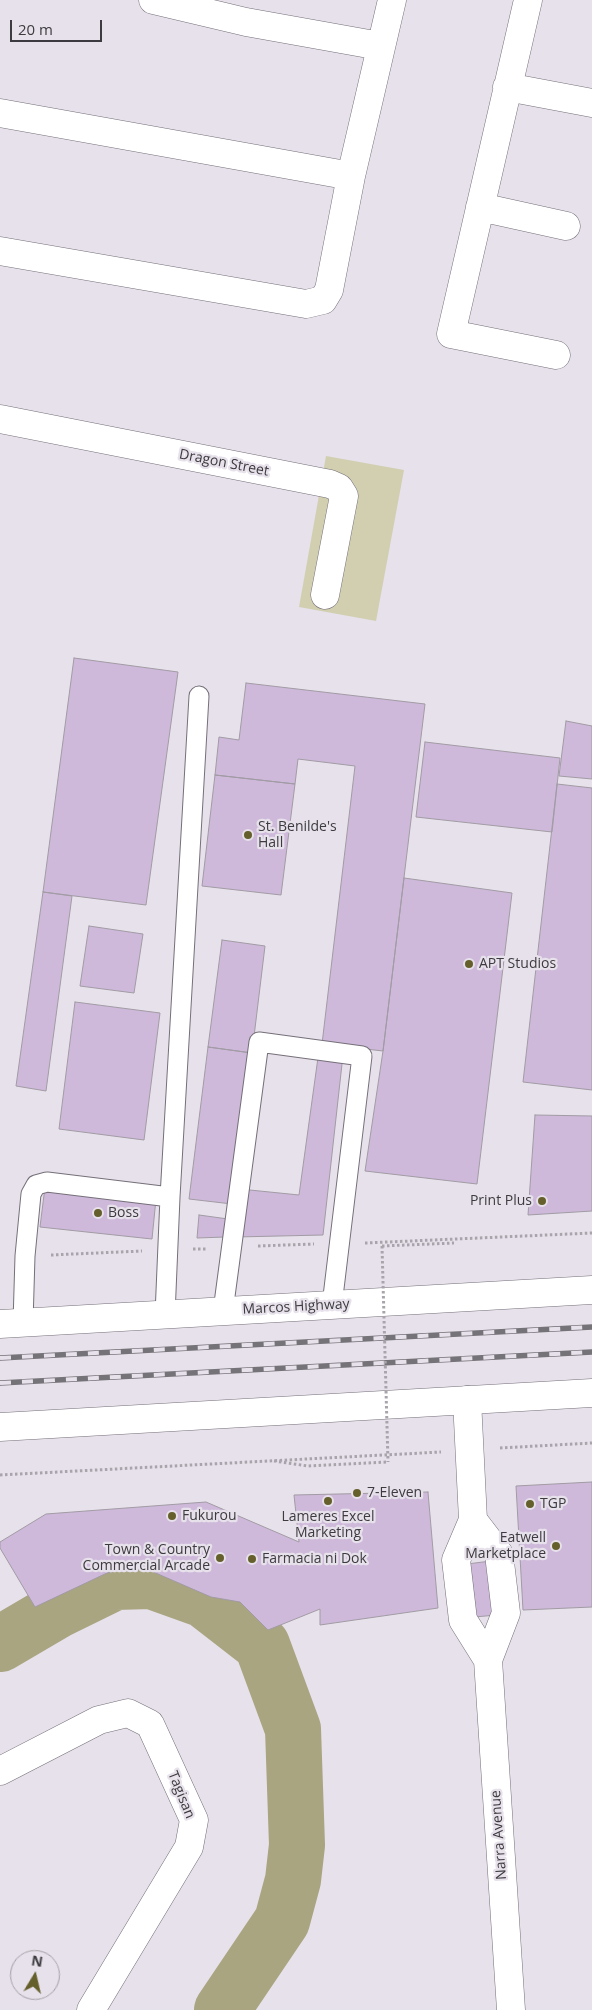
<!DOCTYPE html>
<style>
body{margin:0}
#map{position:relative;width:592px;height:2010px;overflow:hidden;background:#e7e1eb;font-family:"Open Sans",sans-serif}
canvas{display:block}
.north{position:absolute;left:10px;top:1950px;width:50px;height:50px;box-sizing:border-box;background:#e7e1eb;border:1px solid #a39fa6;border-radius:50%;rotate:9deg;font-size:14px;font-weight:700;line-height:20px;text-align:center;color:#3d3b3f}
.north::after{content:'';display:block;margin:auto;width:18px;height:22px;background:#655f2c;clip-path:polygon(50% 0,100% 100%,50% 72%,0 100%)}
.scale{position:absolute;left:10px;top:20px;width:92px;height:22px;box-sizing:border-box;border:2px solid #3d3b3f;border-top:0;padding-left:6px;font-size:15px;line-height:18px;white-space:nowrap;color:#3d3b3f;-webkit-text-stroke:4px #e7e1eb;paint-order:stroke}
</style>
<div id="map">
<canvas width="592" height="2010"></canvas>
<div class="north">N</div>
<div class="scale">20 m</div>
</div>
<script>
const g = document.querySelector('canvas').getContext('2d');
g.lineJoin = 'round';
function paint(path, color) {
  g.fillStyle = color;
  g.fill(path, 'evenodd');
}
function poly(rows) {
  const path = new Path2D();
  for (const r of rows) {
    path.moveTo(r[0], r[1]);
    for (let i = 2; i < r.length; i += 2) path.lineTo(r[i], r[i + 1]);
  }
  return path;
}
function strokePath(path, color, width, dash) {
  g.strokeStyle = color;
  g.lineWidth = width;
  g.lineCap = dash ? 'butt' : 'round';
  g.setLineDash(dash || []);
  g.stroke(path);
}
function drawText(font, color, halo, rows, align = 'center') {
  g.font = font + ' "Open Sans",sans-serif';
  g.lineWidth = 4.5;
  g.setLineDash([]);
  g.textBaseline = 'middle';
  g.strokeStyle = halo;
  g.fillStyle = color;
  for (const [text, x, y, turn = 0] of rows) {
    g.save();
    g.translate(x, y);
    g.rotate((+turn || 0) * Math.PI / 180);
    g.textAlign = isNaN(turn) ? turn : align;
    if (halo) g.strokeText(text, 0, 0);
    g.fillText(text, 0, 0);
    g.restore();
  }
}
paint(poly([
 [326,456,404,470,376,621,299,607]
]), '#d1cfb0');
strokePath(poly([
 [0,1644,58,1610,115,1582,151,1581,204,1600,262,1645,293,1729,297,1845,293,1880,282,1921,222,2010]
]), '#a8a580', 56);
const building = poly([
 [74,658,178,672,146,905,43,892,74,658],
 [246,683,425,704,383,1051,322,1044,355,766,298,759,295,784,215,775,219,737,239,740,246,683],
 [566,721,592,726,592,779,559,776,566,721],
 [425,742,560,758,552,832,416,817,425,742],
 [215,775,295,784,281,895,202,886,215,775],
 [557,784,592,788,592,1090,523,1082,557,784],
 [404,878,512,893,477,1184,365,1171,383,1051,404,878],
 [43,892,72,896,46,1091,16,1086,43,892],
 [89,926,143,934,134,993,80,986,89,926],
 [222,940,265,946,252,1053,208,1047,222,940],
 [75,1002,160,1013,144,1140,59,1129,75,1002],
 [320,1043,344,1046,323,1235,236,1237,240,1189,299,1195,320,1043],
 [208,1047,252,1053,232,1204,189,1199,208,1047],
 [535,1115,592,1116,592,1211,528,1215,535,1115],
 [45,1187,156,1199,152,1239,40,1227,45,1187],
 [199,1215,228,1219,225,1237,197,1238,199,1215],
 [592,1482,592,1607,523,1610,516,1486,592,1482],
 [428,1492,438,1608,320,1625,320,1609,268,1630,240,1602,211,1597,151,1571,129,1568,107,1573,35,1607,0,1548,0,1542,46,1514,206,1502,299,1542,294,1495,428,1492],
 [491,1561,497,1615,474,1617,467,1564,491,1561]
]);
paint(building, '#ceb9da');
strokePath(building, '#a19ba4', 1);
const service = poly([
 [170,1197,199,696],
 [223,1311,259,1042,362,1056,332,1305],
 [23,1323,25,1256,31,1194,36,1185,47,1182,170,1197,165,1315]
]);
const minor = poly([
 [153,0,246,22,380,46],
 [528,0,451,334,556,355],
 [507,87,592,103],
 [0,113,351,176],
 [480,207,566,226],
 [0,251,306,304,323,300,329,290,351,176,392,0],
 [0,419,330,484,339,488,344,496,325,595],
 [467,1400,473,1520,456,1560,463,1620,488,1660],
 [473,1520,499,1554,506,1613,488,1660,511,2010],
 [0,1771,99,1720,128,1713,150,1724,194,1820,189,1847,91,2010]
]);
const primary = poly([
 [0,1324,592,1290],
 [0,1427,592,1393]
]);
strokePath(service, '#756f79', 21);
strokePath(minor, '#756f79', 29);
strokePath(primary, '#756f79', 29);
strokePath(poly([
 [365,1243,592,1233],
 [258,1246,314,1244],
 [382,1246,454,1243],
 [193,1249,207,1249],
 [51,1255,142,1251],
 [500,1448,592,1443],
 [274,1461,308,1466,388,1462],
 [0,1475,441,1452]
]), '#a9a4ac', 3, [2.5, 2.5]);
strokePath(service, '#fff', 19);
strokePath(minor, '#fff', 28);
strokePath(primary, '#fff', 28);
const rail = poly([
 [0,1358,592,1327],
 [0,1383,592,1352]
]);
strokePath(rail, '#757278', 5.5);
strokePath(rail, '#e7e1eb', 4, [11]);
strokePath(poly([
 [382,1246,388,1462]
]), '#a9a4ac', 3, [2.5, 2.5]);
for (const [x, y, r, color] of [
 [248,835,5,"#655f2c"],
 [469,964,5,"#655f2c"],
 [542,1201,5,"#655f2c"],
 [98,1213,5,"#655f2c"],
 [357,1493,5,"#655f2c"],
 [328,1501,5,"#655f2c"],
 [530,1504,5,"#655f2c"],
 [172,1516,5,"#655f2c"],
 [556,1546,5,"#655f2c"],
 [220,1558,5,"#655f2c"],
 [252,1559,5,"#655f2c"]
]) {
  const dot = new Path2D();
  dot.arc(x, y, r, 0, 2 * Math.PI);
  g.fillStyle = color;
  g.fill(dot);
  strokePath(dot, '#e7e1eb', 2);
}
drawText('14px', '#3d3b3f', '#e7e1eb', [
 ["Dragon Street",224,463,11],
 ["Marcos Highway",296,1307,-3],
 ["Tagisan",181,1795,68],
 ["Narra Avenue",499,1835,-94]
]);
drawText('14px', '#3d3b3f', '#e7e1eb', [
 ["St. Benilde's",258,827],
 ["Hall",258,843],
 ["APT Studios",479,964],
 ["Print Plus",532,1201,"right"],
 ["Boss",108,1213],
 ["7-Eleven",367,1493],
 ["TGP",540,1504],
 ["Fukurou",182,1516],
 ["Lameres Excel",328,1517,"center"],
 ["Marketing",328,1533,"center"],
 ["Eatwell",546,1538,"right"],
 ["Marketplace",546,1554,"right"],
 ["Town & Country",210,1550,"right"],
 ["Commercial Arcade",210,1566,"right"],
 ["Farmacia ni Dok",262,1559]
], 'left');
</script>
